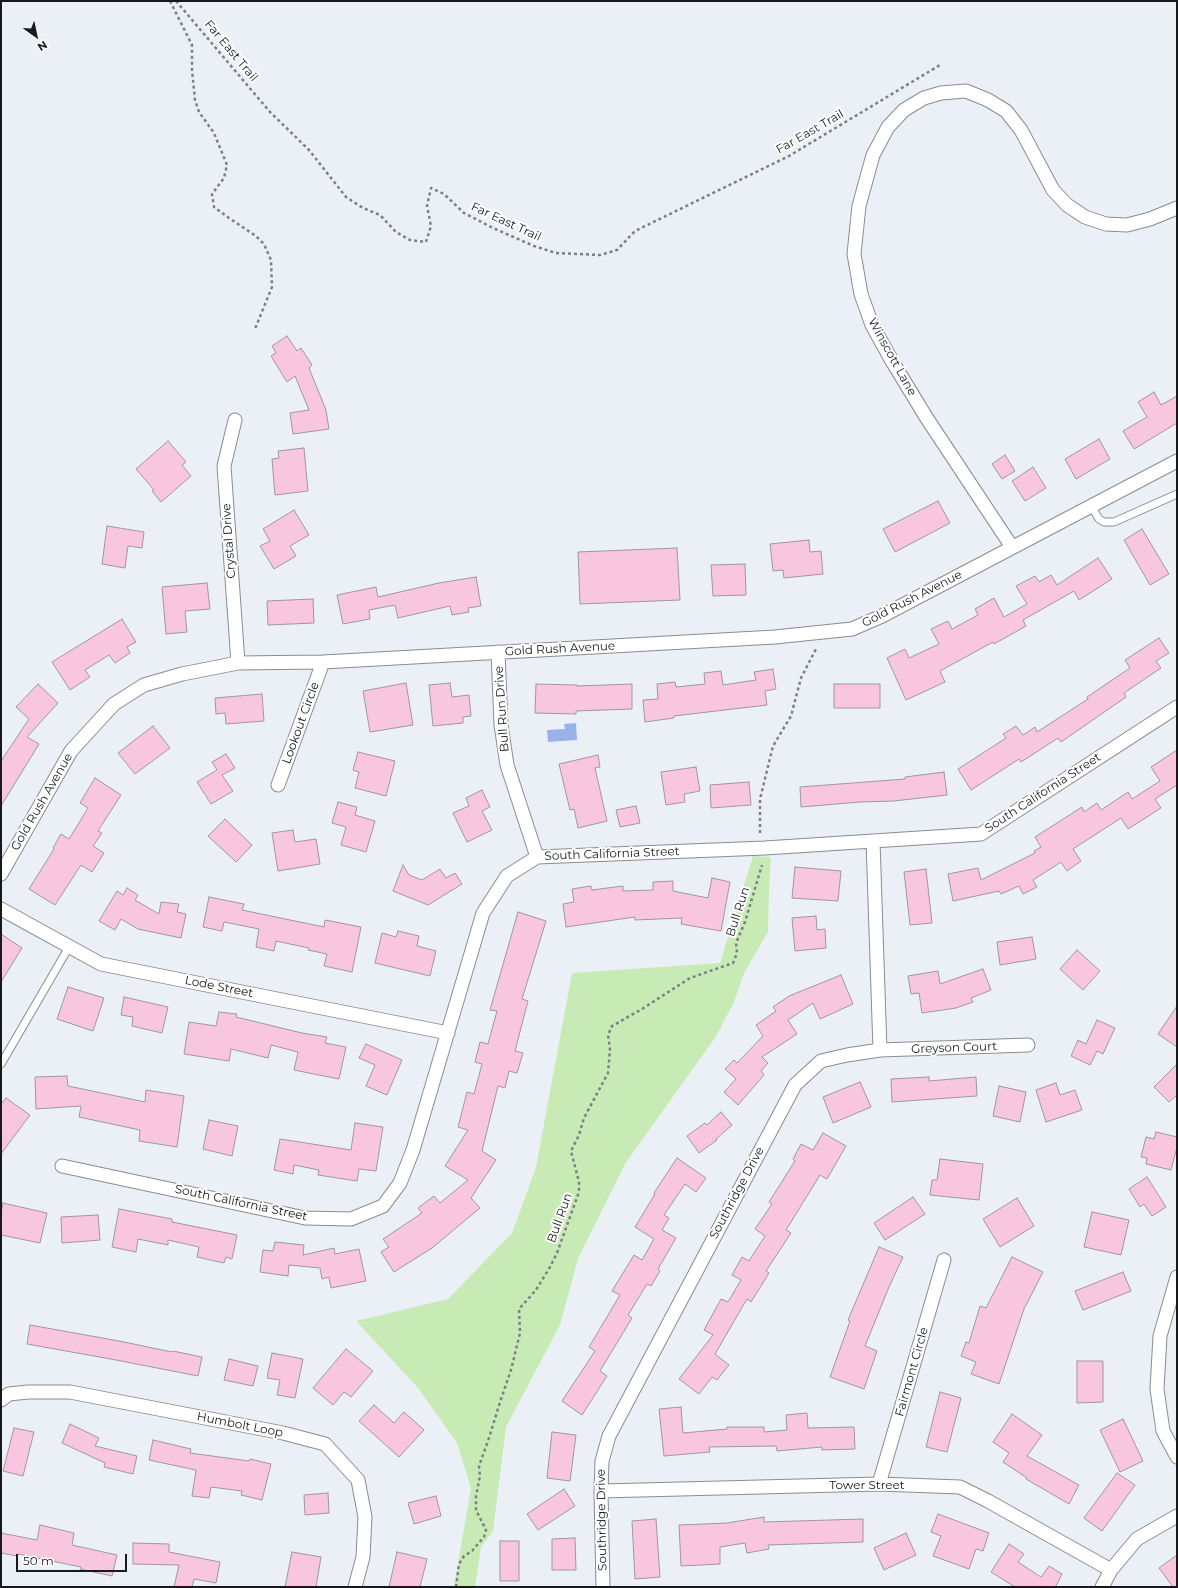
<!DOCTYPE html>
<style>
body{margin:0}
#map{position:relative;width:1178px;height:1588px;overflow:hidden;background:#ebf0f7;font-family:Montserrat,sans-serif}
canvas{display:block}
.frame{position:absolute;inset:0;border:2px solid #18191c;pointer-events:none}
.north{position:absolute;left:16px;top:16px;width:40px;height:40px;-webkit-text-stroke:3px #fff;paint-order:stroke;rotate:147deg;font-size:11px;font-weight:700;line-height:16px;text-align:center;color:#18191c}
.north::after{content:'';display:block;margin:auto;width:14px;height:18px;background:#18191c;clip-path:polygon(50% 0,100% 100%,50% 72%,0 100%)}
.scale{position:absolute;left:16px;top:1554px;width:111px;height:18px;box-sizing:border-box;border:2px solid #18191c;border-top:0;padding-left:5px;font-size:12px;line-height:14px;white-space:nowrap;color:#18191c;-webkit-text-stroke:3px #fff;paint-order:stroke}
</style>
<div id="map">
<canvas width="1178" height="1588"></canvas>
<div class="frame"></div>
<div class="north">N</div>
<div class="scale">50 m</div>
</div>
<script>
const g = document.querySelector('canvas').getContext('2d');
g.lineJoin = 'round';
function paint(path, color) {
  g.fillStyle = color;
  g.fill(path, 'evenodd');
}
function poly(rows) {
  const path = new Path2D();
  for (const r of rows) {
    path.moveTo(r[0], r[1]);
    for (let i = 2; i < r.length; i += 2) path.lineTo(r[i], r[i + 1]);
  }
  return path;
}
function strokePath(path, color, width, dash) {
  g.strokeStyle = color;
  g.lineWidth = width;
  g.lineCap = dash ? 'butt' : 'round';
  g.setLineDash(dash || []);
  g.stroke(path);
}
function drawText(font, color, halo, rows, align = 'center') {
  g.font = font + ' Montserrat,sans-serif';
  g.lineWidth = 4;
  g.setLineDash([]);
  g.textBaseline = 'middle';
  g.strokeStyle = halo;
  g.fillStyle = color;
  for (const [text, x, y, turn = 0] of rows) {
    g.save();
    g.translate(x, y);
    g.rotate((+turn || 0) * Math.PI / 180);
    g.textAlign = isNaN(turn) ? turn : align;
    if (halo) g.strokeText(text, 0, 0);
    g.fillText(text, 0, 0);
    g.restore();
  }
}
paint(poly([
 [753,856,771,857,769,890,768,932,744,973,734,1002,715,1038,625,1164,578,1259,560,1325,506,1427,493,1531,481,1547,475,1587,454,1587,471,1488,457,1443,418,1388,356,1321,448,1299,512,1233,536,1167,572,973,720,963]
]), '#c8ebb6');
paint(poly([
 [576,723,577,740,548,742,547,730,565,729,564,724]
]), '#99b3e8');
const building = poly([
 [287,336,297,351,301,348,312,365,309,368,326,410,329,429,293,434,290,413,309,410,295,376,287,382,271,356,276,353,272,346,287,336],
 [1154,392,1161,405,1177,396,1177,423,1134,449,1123,431,1147,417,1138,402,1154,392],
 [1099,439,1110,459,1076,479,1065,459,1099,439],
 [168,441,186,462,182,465,191,476,161,502,152,491,154,490,136,469,168,441],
 [304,448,308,491,275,495,272,459,279,458,278,451,304,448],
 [1005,455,1015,471,1002,479,992,464,1005,455],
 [1033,467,1046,488,1025,501,1012,481,1033,467],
 [938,501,950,523,895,552,883,529,938,501],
 [294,510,309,535,290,546,296,556,274,569,260,546,270,541,263,529,294,510],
 [107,526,144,532,142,548,128,546,125,568,102,564,107,526],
 [1142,529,1169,574,1150,585,1124,540,1142,529],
 [809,540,810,552,821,551,823,574,784,578,783,570,773,571,770,544,809,540],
 [677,548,680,600,580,604,578,552,677,548],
 [1098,558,1112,579,1079,600,1074,591,1023,620,1026,626,994,644,993,642,940,671,945,682,906,700,887,658,905,649,909,658,939,644,931,629,948,621,952,629,978,615,975,609,994,598,1004,617,1027,604,1016,586,1035,576,1039,582,1051,575,1057,585,1098,558],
 [745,564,746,595,713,596,711,565,745,564],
 [476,577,481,606,468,608,469,612,452,615,450,606,398,618,395,605,369,610,370,619,343,624,337,595,376,587,378,597,439,583,476,577],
 [207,583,210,609,185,611,187,632,166,634,162,587,207,583],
 [313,599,314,623,268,625,267,601,313,599],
 [122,619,136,642,127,647,130,653,115,663,109,655,85,670,90,677,70,690,52,662,122,619],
 [1159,638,1169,653,1156,661,1161,668,1124,693,1126,697,1061,742,1058,738,1021,762,1019,759,971,790,958,769,1006,738,1003,734,1016,726,1023,735,1035,727,1037,732,1088,699,1087,697,1130,668,1125,660,1159,638],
 [773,669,776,689,765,691,767,705,674,716,674,718,645,722,643,700,658,699,657,684,675,682,676,687,705,684,704,673,721,671,723,685,756,680,754,672,773,669],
 [406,683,413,725,370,732,363,691,406,683],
 [450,683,452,697,469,695,471,716,463,717,463,723,433,726,429,685,450,683],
 [38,684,58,703,27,737,39,744,1,806,1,761,29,719,16,707,38,684],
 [536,684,577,685,577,686,632,684,632,709,576,711,576,714,535,713,536,684],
 [834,684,880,684,880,708,834,708,834,684],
 [262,694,264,721,226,724,225,713,216,714,215,698,262,694],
 [153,726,170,748,135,774,118,753,153,726],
 [1177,750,1177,785,1155,799,1161,808,1128,829,1121,818,1073,849,1081,861,1067,871,1061,862,1033,880,1037,887,1023,894,1019,886,1001,894,999,891,953,901,948,874,978,868,981,880,1035,853,1034,851,1041,847,1035,837,1082,807,1084,812,1097,803,1101,810,1128,792,1132,799,1160,781,1151,767,1177,750],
 [358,752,395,761,386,796,355,788,359,772,353,770,358,752],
 [226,754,235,768,222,775,233,791,211,804,197,782,217,770,212,762,226,754],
 [598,755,600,767,595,768,607,821,578,828,574,809,570,810,559,764,598,755],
 [696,767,700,791,684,794,685,802,666,805,661,772,696,767],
 [944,772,947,795,894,801,860,802,801,807,800,787,905,779,905,777,944,772],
 [95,778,121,795,98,831,102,833,93,846,104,853,92,872,81,865,55,905,29,889,54,849,53,848,61,834,69,839,88,808,80,803,95,778],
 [749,782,751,805,711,808,710,785,749,782],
 [482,790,490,807,482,811,492,830,467,842,453,813,469,806,466,798,482,790],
 [338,802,357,807,355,815,375,821,366,852,341,845,346,827,332,823,338,802],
 [636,806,640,823,620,827,616,810,636,806],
 [225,819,252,845,236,862,208,836,225,819],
 [293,830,295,842,316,839,320,864,278,871,272,833,293,830],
 [403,865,409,875,422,880,440,869,446,878,455,873,462,884,428,905,393,891,403,865],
 [795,867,841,871,838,901,792,898,795,867],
 [926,869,932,923,910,925,904,872,926,869],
 [712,878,730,882,721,931,681,924,682,918,635,920,635,917,566,927,563,904,574,902,572,889,591,886,592,890,623,886,623,891,653,890,653,882,673,881,673,891,708,898,712,878],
 [127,888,138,895,135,900,159,914,161,902,179,904,177,912,186,914,181,938,138,929,121,919,115,930,99,921,117,891,123,895,127,888],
 [209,897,244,904,242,910,324,927,325,920,361,927,352,972,324,966,327,954,308,950,309,948,276,941,274,951,256,947,259,929,224,922,222,931,203,927,209,897],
 [518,912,546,921,522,999,528,1001,515,1051,523,1053,517,1073,509,1071,505,1088,498,1086,482,1151,496,1160,471,1198,480,1208,432,1248,394,1272,381,1252,389,1247,383,1239,422,1213,418,1208,434,1196,440,1203,468,1180,445,1166,468,1130,458,1127,467,1092,474,1094,482,1064,475,1062,480,1042,488,1044,497,1011,490,1010,518,912],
 [816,916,817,930,825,929,826,948,795,951,792,918,816,916],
 [398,931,419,936,417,946,436,951,430,976,375,963,382,933,396,937,398,931],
 [1,934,22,948,1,982,1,934],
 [1032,937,1036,959,1000,965,997,942,1032,937],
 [1077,950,1100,971,1083,990,1060,969,1077,950],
 [983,969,991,990,971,998,973,1002,956,1008,922,1013,919,993,911,994,908,976,938,971,940,984,983,969],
 [841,975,853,1004,820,1019,813,1003,788,1020,797,1034,762,1057,768,1063,761,1071,764,1075,738,1105,724,1092,736,1079,725,1069,734,1060,737,1063,763,1036,756,1025,776,1011,773,1007,789,996,841,975],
 [68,987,104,998,93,1031,57,1019,68,987],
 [124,997,168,1007,162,1033,132,1026,133,1017,121,1015,124,997],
 [1177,1006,1177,1047,1158,1034,1177,1006],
 [219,1012,237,1014,236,1017,302,1033,327,1037,325,1043,346,1047,339,1079,294,1070,298,1052,271,1045,268,1058,231,1049,229,1061,184,1054,189,1022,216,1026,219,1012],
 [1097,1020,1115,1028,1103,1054,1097,1051,1090,1065,1071,1056,1078,1040,1086,1044,1097,1020],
 [366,1044,402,1060,387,1095,366,1086,375,1065,359,1058,366,1044],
 [1177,1064,1177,1095,1169,1102,1154,1087,1177,1064],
 [67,1076,68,1086,145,1102,146,1090,184,1096,177,1147,139,1141,140,1130,79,1117,81,1106,36,1109,35,1077,67,1076],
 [929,1077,929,1081,976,1077,977,1096,892,1102,891,1079,929,1077],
 [860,1082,871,1107,833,1123,823,1097,860,1082],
 [1056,1083,1060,1095,1075,1090,1082,1110,1046,1122,1036,1090,1056,1083],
 [999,1086,1026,1092,1020,1122,993,1116,999,1086],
 [6,1098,30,1115,1,1154,1,1104,6,1098],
 [721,1112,732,1125,716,1139,717,1140,699,1153,687,1136,705,1123,707,1125,721,1112],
 [209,1120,238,1126,232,1156,203,1149,209,1120],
 [355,1123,383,1127,376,1171,359,1169,357,1181,318,1175,319,1170,294,1165,293,1174,274,1170,280,1139,351,1150,355,1123],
 [1156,1132,1177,1137,1177,1147,1171,1170,1146,1164,1147,1158,1141,1157,1146,1137,1154,1139,1156,1132],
 [823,1133,846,1146,827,1179,820,1175,786,1230,791,1233,766,1271,769,1273,751,1302,747,1299,715,1354,729,1365,717,1380,712,1377,699,1394,679,1379,713,1335,704,1330,721,1299,728,1302,741,1280,732,1275,742,1257,749,1261,765,1236,755,1229,772,1204,769,1202,795,1161,793,1159,801,1144,813,1150,823,1133],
 [677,1158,706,1178,696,1192,685,1184,664,1215,669,1218,662,1230,676,1238,658,1269,660,1271,651,1286,647,1284,628,1315,632,1318,600,1371,607,1376,582,1415,562,1401,595,1351,589,1347,620,1295,612,1291,634,1255,642,1260,654,1239,635,1227,655,1194,654,1193,677,1158],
 [940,1159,983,1164,979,1200,930,1195,932,1180,937,1180,940,1159],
 [1147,1177,1166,1207,1152,1216,1144,1204,1140,1207,1129,1189,1147,1177],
 [913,1197,925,1214,885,1240,874,1223,913,1197],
 [1017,1198,1034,1226,1000,1247,983,1219,1017,1198],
 [3,1203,47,1213,40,1243,1,1235,1,1213,3,1203],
 [119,1209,172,1219,172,1222,237,1235,232,1259,226,1257,224,1263,197,1257,199,1247,168,1240,168,1245,138,1239,136,1252,112,1247,119,1209],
 [1092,1212,1129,1220,1121,1255,1084,1247,1092,1212],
 [98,1215,100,1240,62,1243,61,1217,98,1215],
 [275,1242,304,1245,303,1255,334,1248,335,1254,359,1249,366,1281,331,1288,329,1277,322,1279,320,1268,289,1265,288,1276,260,1272,263,1250,273,1251,275,1242],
 [879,1247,903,1257,889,1287,865,1346,877,1351,864,1389,830,1377,850,1321,848,1320,879,1247],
 [1012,1257,1043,1272,1024,1309,999,1384,971,1374,976,1362,961,1356,966,1342,969,1343,980,1306,986,1308,1012,1257],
 [1123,1272,1131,1291,1083,1310,1075,1291,1123,1272],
 [30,1325,119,1341,172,1352,173,1351,202,1357,198,1376,116,1360,27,1344,30,1325],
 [346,1349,373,1371,351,1397,344,1392,333,1405,313,1388,346,1349],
 [272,1353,303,1359,295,1398,277,1395,280,1380,267,1378,272,1353],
 [229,1359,258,1366,253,1386,224,1380,229,1359],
 [1077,1361,1103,1361,1103,1402,1077,1403,1077,1361],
 [940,1392,961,1398,947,1452,926,1447,940,1392],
 [374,1405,394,1423,404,1412,424,1430,399,1457,359,1421,374,1405],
 [681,1407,683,1433,727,1429,727,1427,764,1427,764,1432,787,1430,786,1415,807,1413,808,1428,854,1427,855,1449,822,1450,822,1447,777,1451,776,1446,709,1447,710,1452,664,1456,659,1409,681,1407],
 [1012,1414,1042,1435,1027,1456,1079,1485,1069,1504,1026,1479,1027,1478,1003,1462,1009,1453,993,1442,1012,1414],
 [1123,1419,1143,1461,1120,1472,1100,1430,1123,1419],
 [70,1424,99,1438,95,1446,137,1456,133,1474,104,1467,105,1463,62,1443,70,1424],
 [14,1428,34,1432,23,1476,3,1471,14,1428],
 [552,1432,576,1435,570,1481,547,1478,552,1432],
 [153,1440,191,1449,190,1453,249,1461,250,1459,271,1464,262,1500,241,1495,242,1491,211,1487,209,1498,192,1496,196,1470,149,1460,153,1440],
 [1117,1473,1135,1485,1102,1531,1084,1518,1117,1473],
 [564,1489,575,1506,538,1530,527,1514,564,1489],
 [328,1493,329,1513,305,1515,304,1495,328,1493],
 [436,1496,441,1516,414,1524,408,1503,436,1496],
 [938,1514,989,1533,983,1551,976,1549,969,1569,933,1556,941,1536,931,1532,938,1514],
 [764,1517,764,1522,863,1519,863,1542,768,1545,769,1549,747,1553,745,1543,720,1547,720,1564,681,1566,679,1525,727,1523,764,1517],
 [656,1519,660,1577,635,1579,632,1521,656,1519],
 [40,1525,74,1533,72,1545,117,1555,112,1576,80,1569,81,1567,18,1554,17,1556,1,1553,1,1533,37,1540,40,1525],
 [906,1533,916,1555,884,1570,874,1548,906,1533],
 [575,1538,576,1570,552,1570,552,1539,575,1538],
 [500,1541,519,1541,519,1581,500,1581,500,1541],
 [133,1543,169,1544,169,1552,220,1562,216,1583,194,1579,192,1587,174,1587,179,1565,133,1564,133,1543],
 [1009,1544,1024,1554,1018,1562,1041,1577,1049,1566,1062,1574,1056,1586,1057,1587,1015,1587,991,1572,1009,1544],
 [292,1552,321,1557,316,1587,285,1587,292,1552],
 [397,1552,427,1559,420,1587,389,1587,397,1552],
 [1177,1555,1177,1587,1173,1587,1159,1568,1177,1555]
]);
paint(building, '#f9c6df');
strokePath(building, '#9f979a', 1);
const lane = poly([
 [1091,506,1099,519,1104,522,1114,522,1177,494],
 [1,1064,69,947]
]);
const street = poly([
 [235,420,224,466,238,663],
 [1012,547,926,417,892,361,872,325,861,294,854,254,859,206,873,155,888,127,904,110,924,98,941,93,966,91,988,100,1006,111,1021,130,1053,190,1067,205,1085,217,1106,224,1127,225,1150,219,1177,208],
 [498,652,501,725,507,765,537,857],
 [278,785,323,662],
 [873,841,880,1050],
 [1,874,71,751,114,704,144,685,182,674,238,663,323,662,775,637,852,629,882,616,1177,461],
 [1,909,101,964,448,1033],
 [62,1166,305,1218,351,1219,383,1206,400,1183,413,1150,483,913,507,876,537,857,765,848,981,834,1177,707],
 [1177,1277,1160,1336,1157,1389,1163,1431,1177,1457],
 [1,1400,9,1394,28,1392,70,1392,283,1433,325,1444,358,1480,365,1517,363,1557,355,1587],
 [879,1484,944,1260],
 [601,1491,879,1484,960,1487,988,1501,1111,1570],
 [603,1587,601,1491,602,1461,609,1436,795,1085,821,1061,847,1055,880,1050,1028,1045],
 [1102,1587,1111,1570,1137,1539,1177,1516]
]);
strokePath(lane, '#888c93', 9);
strokePath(street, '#888c93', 15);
strokePath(poly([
 [170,1,192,45,192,70,195,100,199,112,214,133,227,165,224,178,212,194,214,207,229,218,256,236,264,244,271,260,272,287,255,329],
 [176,1,270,112,309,150,346,197,363,208,380,215,396,232,410,240,426,242,431,226,427,206,431,188,444,194,464,213,493,228,534,246,556,253,600,255,617,250,635,231,789,156,940,65],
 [760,833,760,799,773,746,791,716,801,678,816,649],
 [456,1587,459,1564,464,1556,472,1551,484,1537,486,1530,476,1510,476,1496,480,1476,479,1466,489,1438,500,1402,511,1370,520,1333,519,1309,536,1290,550,1267,557,1253,579,1192,579,1182,571,1151,579,1135,584,1118,608,1073,610,1049,608,1035,612,1026,642,1009,690,978,733,963,737,953,736,943,745,922,762,865]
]), '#7c7f84', 2.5, [3, 3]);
strokePath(lane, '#fff', 7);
strokePath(street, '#fff', 13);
drawText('12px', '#18191c', '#fff', [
 ["Far East Trail",231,51,50],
 ["Far East Trail",810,132,-30],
 ["Far East Trail",506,222,25],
 ["Winscott Lane",892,357,61],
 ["Crystal Drive",229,541,-94],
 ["Gold Rush Avenue",912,599,-27],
 ["Gold Rush Avenue",560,649,-3],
 ["Bull Run Drive",502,709,-94],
 ["Lookout Circle",301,723,-70],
 ["South California Street",1043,793,-33],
 ["Gold Rush Avenue",42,802,-60],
 ["South California Street",612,854,-2],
 ["Bull Run",738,912,-72],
 ["Lode Street",219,987,11],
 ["Greyson Court",954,1048,-2],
 ["Southridge Drive",737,1193,-62],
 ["South California Street",241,1203,12],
 ["Bull Run",560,1218,-70],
 ["Fairmont Circle",912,1372,-74],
 ["Humbolt Loop",240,1425,11],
 ["Tower Street",867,1485],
 ["Southridge Drive",602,1520,-91]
]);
</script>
